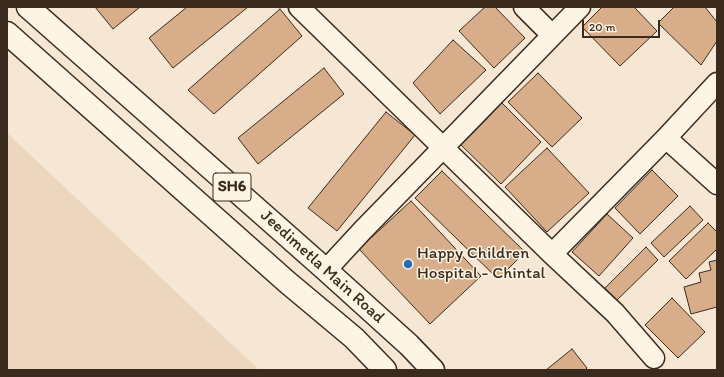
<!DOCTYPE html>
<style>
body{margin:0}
#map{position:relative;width:724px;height:377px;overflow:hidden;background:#f5e7d3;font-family:Itim,sans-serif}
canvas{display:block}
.frame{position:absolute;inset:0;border:8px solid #3b2a1e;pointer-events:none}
.scale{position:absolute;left:582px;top:20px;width:78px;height:18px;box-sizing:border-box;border:2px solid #3b2a1e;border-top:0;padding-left:5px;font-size:12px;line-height:14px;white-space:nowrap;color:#3b2a1e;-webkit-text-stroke:3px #fcf5e5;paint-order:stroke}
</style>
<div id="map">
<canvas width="724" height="377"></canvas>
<div class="frame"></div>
<div class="scale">20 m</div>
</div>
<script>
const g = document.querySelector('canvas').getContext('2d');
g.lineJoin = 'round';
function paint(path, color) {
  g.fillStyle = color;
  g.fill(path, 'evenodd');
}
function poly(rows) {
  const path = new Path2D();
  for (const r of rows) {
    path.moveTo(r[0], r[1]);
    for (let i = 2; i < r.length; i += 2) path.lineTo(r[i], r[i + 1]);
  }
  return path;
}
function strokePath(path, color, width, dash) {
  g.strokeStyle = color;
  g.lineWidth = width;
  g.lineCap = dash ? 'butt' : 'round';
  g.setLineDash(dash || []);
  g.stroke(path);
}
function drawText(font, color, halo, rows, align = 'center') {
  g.font = font + ' Itim,sans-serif';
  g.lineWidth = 3;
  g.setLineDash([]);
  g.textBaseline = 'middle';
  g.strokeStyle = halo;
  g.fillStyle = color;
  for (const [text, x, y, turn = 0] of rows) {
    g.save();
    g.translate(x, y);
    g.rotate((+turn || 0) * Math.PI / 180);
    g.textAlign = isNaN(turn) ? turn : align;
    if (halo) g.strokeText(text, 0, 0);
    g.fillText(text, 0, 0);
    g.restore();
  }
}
paint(poly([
 [7,133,259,370,7,370]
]), '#ecd6bd');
const building = poly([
 [95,7,140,7,113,29,95,7],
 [187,7,248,7,173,68,149,38,187,7],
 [485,7,495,7,525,38,494,68,459,31,485,7],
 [602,7,634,7,657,31,620,66,582,27,602,7],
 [674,7,705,7,717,22,717,41,701,65,658,23,674,7],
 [280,9,302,36,214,114,188,90,280,9],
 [453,40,486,70,440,114,413,83,453,40],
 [324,68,344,94,258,164,238,138,324,68],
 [538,73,582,118,552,147,508,102,538,73],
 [502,103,541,142,501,184,461,145,502,103],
 [386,112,415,135,337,231,308,208,386,112],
 [547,148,589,193,547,232,505,187,547,148],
 [652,170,678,196,640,234,615,208,652,170],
 [442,171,525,252,498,279,415,198,442,171],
 [411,201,481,276,430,324,359,249,411,201],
 [690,206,703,220,664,257,651,243,690,206],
 [607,214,633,238,599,276,572,252,607,214],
 [708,223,717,232,717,249,686,279,669,261,708,223],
 [646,247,658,260,617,300,605,288,646,247],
 [717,260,717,307,691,314,684,287,701,282,699,273,711,270,709,262,717,260],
 [672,298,705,332,678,358,645,325,672,298],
 [572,349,587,368,585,370,546,370,572,349]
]);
paint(building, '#d8ad89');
strokePath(building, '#3b2a1e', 1);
const minor = poly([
 [299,7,552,254,615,313,654,358],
 [524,7,552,35],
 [666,138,717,184],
 [552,254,666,138,717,83],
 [326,270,362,231,580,7]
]);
const primary = poly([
 [28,7,326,270,409,345,433,370],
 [7,33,287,282,354,338,385,370]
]);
strokePath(minor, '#3b2a1e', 23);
strokePath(primary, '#3b2a1e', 25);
strokePath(minor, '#fcf5e5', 20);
strokePath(primary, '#fcf5e5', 22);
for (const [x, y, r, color] of [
 [408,264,5,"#1f6fb2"]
]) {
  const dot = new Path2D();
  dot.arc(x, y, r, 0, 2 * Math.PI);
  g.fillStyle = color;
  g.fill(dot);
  strokePath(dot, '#fcf5e5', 1.5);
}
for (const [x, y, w] of [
 [232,187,38]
]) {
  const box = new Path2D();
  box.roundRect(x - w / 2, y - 14, w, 28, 3);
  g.fillStyle = '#fcf5e5';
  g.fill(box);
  strokePath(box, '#3b2a1e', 1);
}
drawText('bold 16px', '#3b2a1e', null, [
 ["SH6",232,187]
]);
drawText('17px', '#3b2a1e', '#fcf5e5', [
 ["Happy Children",417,254],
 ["Hospital - Chintal",417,274]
], 'left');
drawText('17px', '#3b2a1e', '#fcf5e5', [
 ["Jeedimetla Main Road",322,267,42]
]);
</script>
